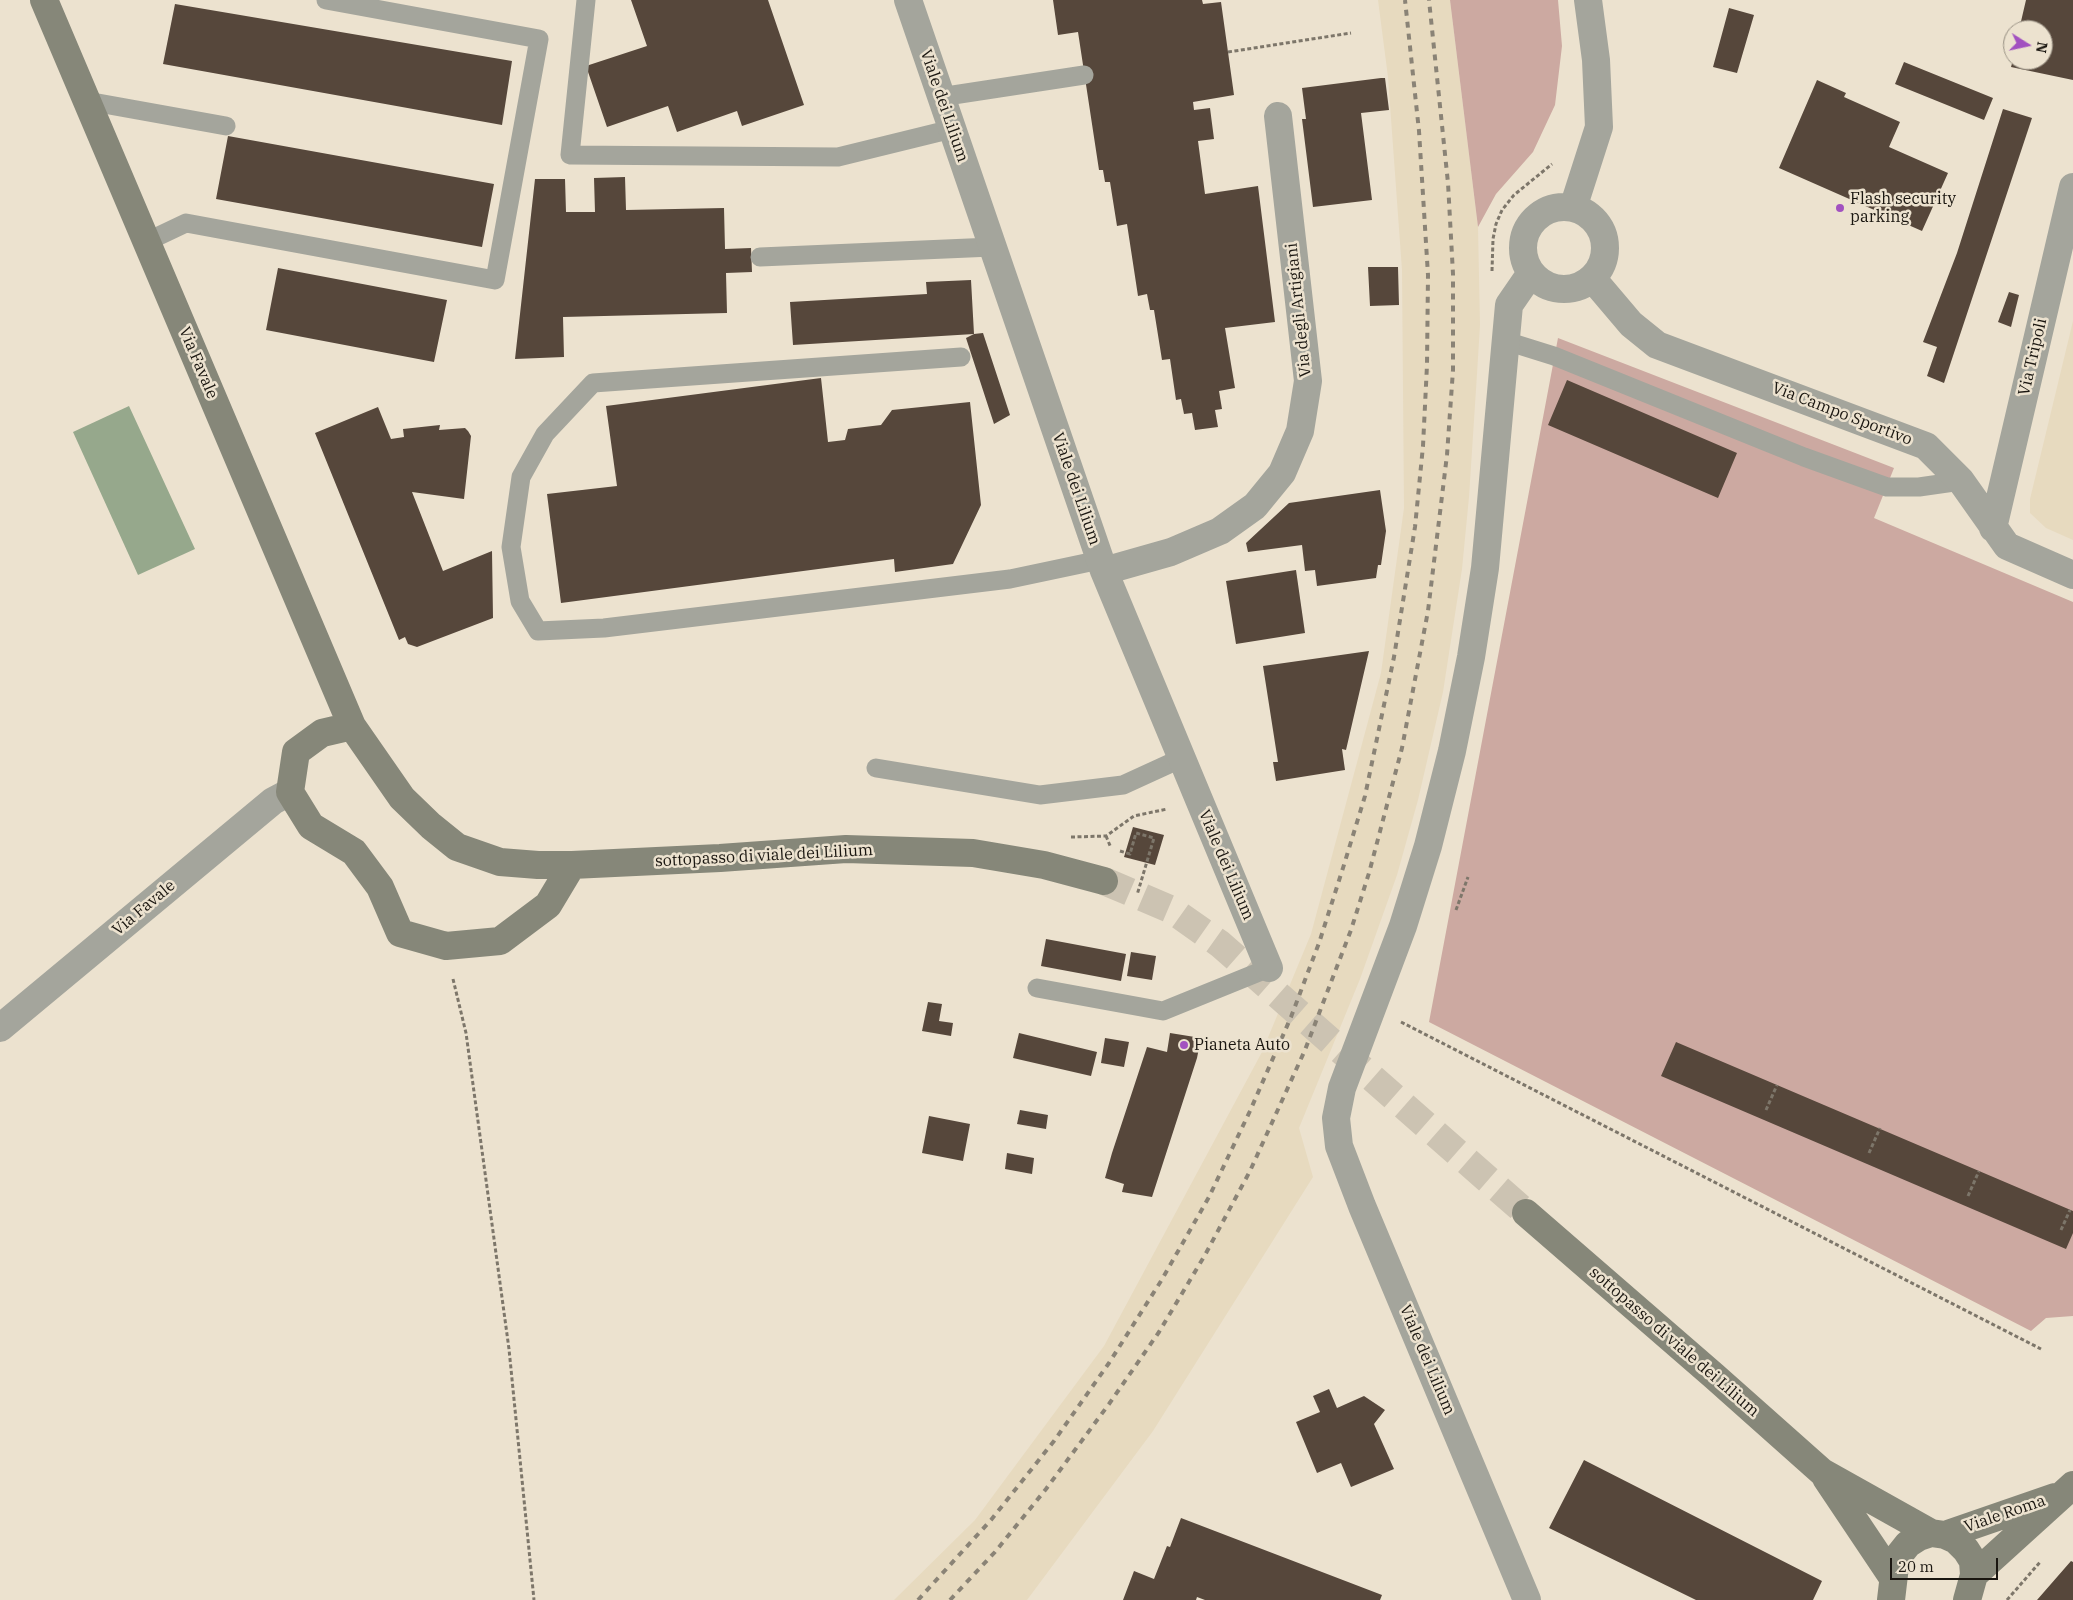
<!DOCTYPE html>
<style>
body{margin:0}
#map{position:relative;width:2073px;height:1600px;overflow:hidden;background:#ece2cf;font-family:"IBM Plex Serif",serif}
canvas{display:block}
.north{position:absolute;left:2003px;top:20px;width:50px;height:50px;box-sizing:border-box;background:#ece2cf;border:1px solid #989083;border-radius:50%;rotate:100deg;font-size:14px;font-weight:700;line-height:20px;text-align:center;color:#1a1610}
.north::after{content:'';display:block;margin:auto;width:18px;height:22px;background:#a251c0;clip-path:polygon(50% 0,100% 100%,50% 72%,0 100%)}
.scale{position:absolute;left:1890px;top:1558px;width:108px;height:22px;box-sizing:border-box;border:2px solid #1a1610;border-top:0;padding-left:6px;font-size:15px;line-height:18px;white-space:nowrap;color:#1a1610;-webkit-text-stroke:4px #ece2cf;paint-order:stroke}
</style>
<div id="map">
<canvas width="2073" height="1600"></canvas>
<div class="north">N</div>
<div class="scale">20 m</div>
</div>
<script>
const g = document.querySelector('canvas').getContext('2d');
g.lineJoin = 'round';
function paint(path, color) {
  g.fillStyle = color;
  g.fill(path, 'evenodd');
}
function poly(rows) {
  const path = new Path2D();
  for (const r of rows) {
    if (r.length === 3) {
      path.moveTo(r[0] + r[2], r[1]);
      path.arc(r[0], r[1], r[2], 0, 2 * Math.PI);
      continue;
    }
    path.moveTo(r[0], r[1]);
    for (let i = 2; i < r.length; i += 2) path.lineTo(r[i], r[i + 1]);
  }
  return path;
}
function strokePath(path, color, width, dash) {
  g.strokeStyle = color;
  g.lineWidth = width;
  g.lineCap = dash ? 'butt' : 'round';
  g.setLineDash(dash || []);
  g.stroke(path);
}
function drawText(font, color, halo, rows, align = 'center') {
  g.font = font + ' "IBM Plex Serif",serif';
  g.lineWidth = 5;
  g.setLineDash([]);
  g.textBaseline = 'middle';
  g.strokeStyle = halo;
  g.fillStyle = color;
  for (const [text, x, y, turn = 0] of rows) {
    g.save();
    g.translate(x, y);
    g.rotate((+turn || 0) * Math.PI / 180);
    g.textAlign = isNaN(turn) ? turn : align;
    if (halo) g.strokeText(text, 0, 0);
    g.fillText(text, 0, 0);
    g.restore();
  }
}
paint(poly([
 [1378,0,1450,0,1478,227,1480,325,1477,374,1469,497,1462,569,1443,692,1418,800,1397,875,1360,979,1299,1128,1313,1177,1153,1431,1027,1600,894,1600,975,1520,1104,1346,1262,1052,1311,934,1381,673,1404,508,1402,270,1388,77],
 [2073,321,2073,540,2046,528,2030,513,2030,499]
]), '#e7dabf');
paint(poly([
 [1450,0,1558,0,1562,46,1555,105,1533,152,1496,194,1478,227],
 [1558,338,1894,468,1874,518,2073,602,2073,1316,2046,1318,2031,1331,1429,1022]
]), '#cca9a1');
paint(poly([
 [129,406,195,549,138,575,73,432]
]), '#96a88c');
paint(poly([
 [631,0,768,0,804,105,742,126,737,111,677,132,668,106,607,127,586,66,647,46],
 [1053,0,1202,0,1203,4,1221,2,1234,95,1193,102,1194,110,1210,108,1214,139,1198,141,1205,194,1258,186,1275,322,1225,328,1235,388,1219,391,1222,409,1215,410,1218,427,1195,430,1192,413,1184,414,1181,399,1176,400,1170,359,1162,360,1154,310,1150,310,1147,294,1138,296,1127,224,1117,226,1110,182,1105,182,1103,170,1099,170,1078,32,1058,35],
 [2026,0,2073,0,2073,80,2011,67,2013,60,2043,60,2043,30,2019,30],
 [175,4,512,61,502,125,163,64],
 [1729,8,1754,15,1737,73,1713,67],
 [1904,62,1993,98,1984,120,1895,84],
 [1381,78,1385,78,1389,110,1361,113,1372,200,1313,207,1302,119,1306,119,1302,88],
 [1817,80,1846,93,1844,97,1900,122,1889,147,1948,173,1922,231,1779,168],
 [2003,109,2032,118,1944,383,1927,376,1937,347,1923,342,1957,253],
 [228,136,494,184,482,247,216,199],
 [625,177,626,210,724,208,725,249,751,248,752,272,726,273,727,313,563,317,564,357,515,359,535,179,565,179,566,212,595,212,594,178],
 [1368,267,1398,267,1399,305,1370,306],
 [278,268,447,300,434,362,266,330],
 [971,280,974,334,983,333,1010,415,994,424,966,338,974,334,793,345,790,302,927,294,926,282],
 [2009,292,2019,295,2011,327,1998,322],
 [821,378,828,442,845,440,848,429,881,425,892,410,970,402,981,505,953,564,895,572,894,559,561,603,547,494,617,486,606,406],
 [1567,380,1737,453,1718,498,1548,425],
 [378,407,391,439,404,437,403,429,440,425,439,430,465,428,468,431,471,436,464,499,412,492,443,571,492,551,493,618,417,647,408,644,405,637,399,640,315,433],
 [1380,490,1386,531,1381,565,1378,565,1376,578,1317,586,1315,570,1305,571,1302,545,1248,552,1246,543,1289,503],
 [1296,570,1305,633,1236,644,1226,581],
 [1369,651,1346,750,1342,749,1345,770,1276,781,1273,762,1278,762,1263,666],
 [1133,827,1164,835,1155,865,1124,857],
 [1046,939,1126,954,1121,981,1041,966],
 [1131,952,1156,956,1152,980,1127,976],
 [928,1002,942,1004,939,1021,953,1023,951,1036,922,1031],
 [1019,1033,1097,1052,1091,1076,1013,1058],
 [1170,1033,1201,1038,1197,1058,1152,1197,1122,1192,1124,1184,1105,1178,1112,1153,1147,1047,1167,1052],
 [1105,1038,1129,1042,1124,1067,1101,1063],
 [1676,1042,2073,1211,2073,1233,2066,1249,1661,1076],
 [1020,1110,1048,1115,1046,1129,1017,1124],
 [929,1116,970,1124,963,1161,922,1153],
 [1007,1153,1034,1158,1032,1174,1005,1169],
 [1329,1389,1337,1408,1364,1396,1385,1410,1374,1424,1394,1469,1351,1487,1341,1463,1317,1473,1296,1422,1320,1412,1313,1396],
 [1584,1460,1822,1581,1813,1600,1696,1600,1549,1528],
 [1181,1518,1382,1595,1380,1600,1205,1600,1197,1597,1196,1600,1123,1600,1134,1571,1154,1579,1167,1546,1170,1547],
 [2071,1561,2073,1562,2073,1600,2037,1600]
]), '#56473b');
strokePath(poly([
 [1104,881,1172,910,1220,944,1526,1213]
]), '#ccc3b2', 28, [28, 14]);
strokePath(poly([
 [1228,52,1351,33],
 [1492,271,1493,239,1496,224,1502,210,1514,195,1552,164],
 [1106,836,1111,848],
 [1071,837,1106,836,1134,816,1167,809],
 [1120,851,1130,854,1136,833,1154,838,1137,895],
 [1456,910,1468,877],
 [453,979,466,1033,509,1349,534,1600],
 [1401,1022,2041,1349],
 [1766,1110,1777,1085],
 [1869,1153,1880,1128],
 [1968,1196,1979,1171],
 [2061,1230,2070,1210],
 [2007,1600,2041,1561]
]), '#7d766a', 3, [4, 2.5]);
strokePath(poly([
 [586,0,570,155,838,157,952,129],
 [940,97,1084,75],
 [87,101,226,126],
 [146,242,186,223,495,280,539,39,326,0],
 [760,257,992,247],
 [1506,341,1554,356,1804,457,1887,487,1919,487,1961,481],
 [961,357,593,383,545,434,521,477,511,547,520,601,538,631,604,628,1010,579,1100,560],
 [876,768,1040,795,1123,785,1182,758],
 [1037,988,1163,1011,1269,968]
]), '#a4a59c', 19);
strokePath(poly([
 [908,0,1104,571,1269,968],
 [1564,248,41],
 [1573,208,1599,127,1596,60,1588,0],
 [1592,278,1631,324,1657,345,1926,446,1961,481,2007,546,2073,575],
 [1993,528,2073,187],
 [1104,571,1171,552,1220,531,1255,506,1282,473,1300,431,1308,381,1278,116],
 [0,1028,273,801,290,792],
 [1527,1600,1362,1206,1339,1146,1336,1118,1342,1088,1403,926,1428,846,1452,751,1471,657,1485,568,1509,305,1531,273]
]), '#a4a59c', 28);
strokePath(poly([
 [44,0,352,726],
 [572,865,548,905,500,941,446,946,400,933,380,887,354,852,311,826,290,792,296,752,322,733,352,726,402,798,431,826,457,847,500,862,538,865,572,865,720,858,846,849,973,853,1044,865,1104,881],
 [1526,1213,1714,1376,1822,1472,1931,1533],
 [1826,1478,1893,1578],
 [1945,1535,2055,1497],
 [1974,1575,2073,1485],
 [1891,1600,1895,1566,1900,1554,1908,1544,1919,1537,1931,1533,1945,1535,1956,1540,1966,1550,1973,1561,1974,1575,1967,1600]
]), '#868779', 28);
strokePath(poly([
 [918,1600,991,1520,1054,1441,1109,1363,1161,1281,1209,1197,1250,1111,1291,1017,1319,943,1343,868,1365,796,1394,657,1415,527,1423,446,1427,365,1428,275,1419,131,1405,0],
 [950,1600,995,1552,1046,1489,1109,1404,1159,1332,1205,1255,1250,1171,1305,1050,1351,930,1369,873,1402,748,1428,611,1447,455,1453,370,1453,274,1448,183,1429,0]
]), '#8a8376', 4, [6, 6]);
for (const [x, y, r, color] of [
 [1840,208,5,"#a251c0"],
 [1184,1045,5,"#a251c0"]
]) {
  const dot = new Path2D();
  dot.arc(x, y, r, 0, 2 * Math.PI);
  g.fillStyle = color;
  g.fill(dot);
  strokePath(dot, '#ece2cf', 2);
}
drawText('16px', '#1a1610', '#ece2cf', [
 ["Viale dei Lilium",944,106,71],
 ["Via degli Artigiani",1299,310,-96],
 ["Via Tripoli",2033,357,-77],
 ["Via Favale",198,363,67],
 ["Via Campo Sportivo",1842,414,21],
 ["Viale dei Lilium",1076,489,71],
 ["sottopasso di viale dei Lilium",764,856,-3],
 ["Viale dei Lilium",1226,865,67],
 ["Via Favale",144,908,-40],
 ["sottopasso di viale dei Lilium",1674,1342,41],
 ["Viale dei Lilium",1427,1360,67],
 ["Viale Roma",2005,1514,-19]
]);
drawText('16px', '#1a1610', '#ece2cf', [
 ["Flash security",1850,199],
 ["parking",1850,217],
 ["Pianeta Auto",1194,1045]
], 'left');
</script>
